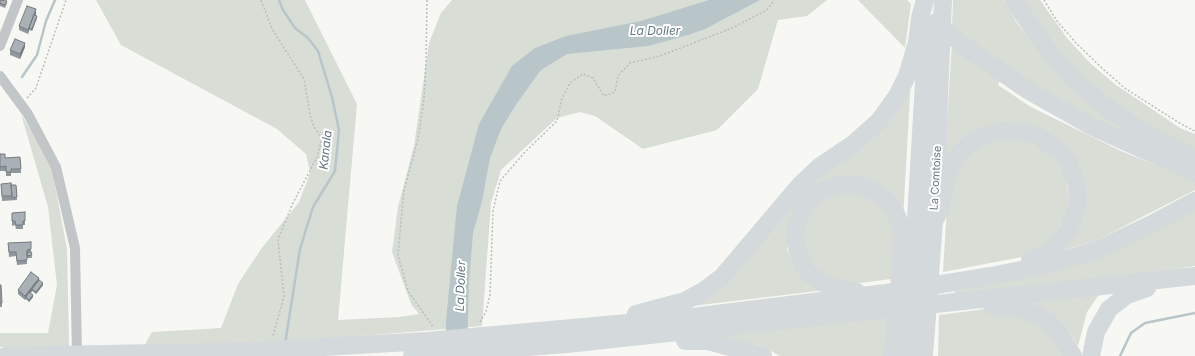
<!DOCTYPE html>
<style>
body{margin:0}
canvas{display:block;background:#f7f7f4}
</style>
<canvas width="1195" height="356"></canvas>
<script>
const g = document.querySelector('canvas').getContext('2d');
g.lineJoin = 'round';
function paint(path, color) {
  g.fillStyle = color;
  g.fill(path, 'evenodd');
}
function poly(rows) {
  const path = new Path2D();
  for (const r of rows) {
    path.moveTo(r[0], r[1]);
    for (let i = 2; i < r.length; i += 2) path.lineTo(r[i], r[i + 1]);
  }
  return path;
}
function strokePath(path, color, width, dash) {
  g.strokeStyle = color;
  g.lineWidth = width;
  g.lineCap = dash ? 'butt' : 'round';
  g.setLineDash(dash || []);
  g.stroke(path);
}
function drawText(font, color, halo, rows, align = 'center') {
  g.font = font + ' Inter,sans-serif';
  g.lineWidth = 4;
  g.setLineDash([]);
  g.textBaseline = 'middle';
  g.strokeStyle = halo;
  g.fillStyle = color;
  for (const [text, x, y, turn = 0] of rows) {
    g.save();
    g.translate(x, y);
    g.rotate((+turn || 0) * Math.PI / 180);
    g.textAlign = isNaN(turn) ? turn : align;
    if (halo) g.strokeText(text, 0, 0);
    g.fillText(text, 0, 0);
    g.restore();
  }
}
paint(poly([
 [96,0,305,0,357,104,338,320,399,317,419,314,411,304,392,252,398,207,414,146,429,43,441,13,452,0,827,0,807,16,778,20,758,89,717,130,643,149,595,116,580,112,557,118,501,170,491,203,482,326,312,340,143,348,152,332,221,328,238,284,261,249,299,202,310,173,306,154,277,129,121,45],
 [858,0,907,0,911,4,905,48],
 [953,0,1003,0,1017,23,1049,63,1167,153,1058,100,1001,63,952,28],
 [1021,0,1040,0,1067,38,1090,63,1116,85,1180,128,1195,134,1195,150,1123,110,1095,88,1071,65,1047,37],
 [952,43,1000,81,998,85,1031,107,1121,151,1195,181,1195,190,1095,241,1054,253,1080,174,1014,124,944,167],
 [911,77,903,219,856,176,788,223,787,249,796,270,826,290,692,306,773,224],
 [21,114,51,164,67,249,69,347,0,347,0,333,48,333,57,285,48,207],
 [1001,138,1030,141,1042,147,1059,164,1065,175,1069,197,1068,209,1064,221,1048,241,1039,249,1022,257,943,272,947,206,957,168,977,146],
 [848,189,866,194,884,206,893,224,894,249,891,279,853,284,831,281,803,255,803,219,813,204],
 [1195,206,1195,266,1115,279,955,295,954,288,1063,267],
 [1100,293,1087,312,1078,346,1066,327,1043,312,1014,301],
 [985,309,1017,313,1041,325,1059,343,1064,356,938,356,939,315],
 [889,316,884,356,780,356,762,346,708,335]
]), '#d8ded5');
paint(poly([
 [709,0,760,0,705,29,688,35,648,46,567,54,541,70,517,103,501,129,490,158,482,201,473,233,469,281,467,356,445,356,446,321,457,206,479,124,512,66,535,48,566,36,641,21]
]), '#b8c5c9');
strokePath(poly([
 [279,0,283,10,295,28,308,38,318,51,332,97,339,130,335,171,313,207,300,249,285,344],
 [22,77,37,55,46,21,55,0],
 [1120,356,1131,333,1145,323,1195,313]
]), '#b8c5c9', 2.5);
strokePath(poly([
 [261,0,272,29,304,79,310,115,314,127,322,138,317,157,292,205,278,239,284,296,273,336],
 [427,0,426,61,424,98,418,139,404,190,398,255,408,291,432,325,432,328],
 [1044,0,1057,21,1076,43,1104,70,1126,89,1181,124,1195,131],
 [27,98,36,88,66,0],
 [480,322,486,312,490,295,493,211,500,181,524,153,557,121,562,98,570,83,583,74,593,78,604,96,615,92,618,76,630,63,660,56,732,28,767,10,774,0]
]), '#babdbf', 1.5, [2, 2]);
strokePath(poly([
 [0,46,18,0],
 [0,76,28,114,56,167,75,248,77,356]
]), '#c2c6c9', 10);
strokePath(poly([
 [1013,0,1048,50,1075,81,1110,110,1142,131,1195,158],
 [936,22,964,46,1029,91,1091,126,1195,173],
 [934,221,941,209,946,177,958,155,966,147,976,139,1000,131,1026,132,1038,136,1060,152,1068,162,1076,183,1078,195,1077,208,1068,231,1048,253,1030,260],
 [857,292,841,289,823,283,810,274,803,266,798,252,795,239,796,226,805,206,818,192,838,185,855,184,873,190,889,203,897,216,902,233,901,263,895,337,892,356],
 [992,306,1017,308,1034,314,1050,323,1059,333,1073,356],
 [636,314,685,301,705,290,722,277,800,185,819,167,853,144,879,121,897,96,907,76,917,42,920,18,925,0],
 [685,341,708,341,763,356],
 [5,356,256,351,427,341,684,318,886,293,991,276,1050,264,1097,250,1152,224,1195,201],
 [412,356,567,344,1195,276],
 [908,356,927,31],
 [924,356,934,221,943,0],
 [1091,356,1096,332,1109,309,1127,295,1147,288]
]), '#d4d9dc', 18);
paint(poly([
 [0,0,7,3,5,8,0,6],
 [36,14,35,15,37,18,32,31,29,30,28,34,19,30,19,26],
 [25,47,20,59,10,55,10,50],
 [0,154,5,158,20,157,21,173,11,173,11,176,6,176,6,171,0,171],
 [1,184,11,185,16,185,17,200,2,201],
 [25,212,25,225,23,225,23,229,16,229,15,225,12,226,12,213],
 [8,243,31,249,32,258,27,258,27,264,17,265,16,256,9,257],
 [39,280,43,285,36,294,32,291,30,293,33,297,29,302,26,299,25,300,18,294,18,290],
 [0,285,2,303,2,307,0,307]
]), '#91989d');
paint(poly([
 [36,9,36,14,30,29,29,28,29,30,28,34,28,30],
 [37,16,37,18,32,31,32,29],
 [25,43,25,47,20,59,20,54],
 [39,278,39,282,32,289,32,291,27,298,26,297,25,300,25,296],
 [43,283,43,285,36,294,36,292],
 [33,295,33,297,29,302,29,300]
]), '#767c7f');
const building = poly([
 [0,0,7,1,5,5,0,3,0,0],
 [27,6,36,9,28,30,19,26,27,6],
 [34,15,37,16,32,29,29,28,34,15],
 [15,39,25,43,20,54,10,50,15,39],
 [0,154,5,154,5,158,20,157,21,169,11,169,11,172,6,172,6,166,0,167,0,154],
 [11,183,12,196,2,196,1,184,11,183],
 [11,185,16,185,17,197,12,198,11,185],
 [25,212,25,221,23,221,23,225,16,225,15,221,12,221,12,213,25,212],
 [31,242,31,249,27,250,27,260,17,261,16,252,9,252,8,243,31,242],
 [27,252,31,252,32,255,27,256,27,252],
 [31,272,39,278,25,296,18,290,31,272],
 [39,280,43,283,36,292,32,289,39,280],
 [0,285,1,285,2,303,0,303,0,285],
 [29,292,33,295,29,300,26,297,29,292]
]);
paint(building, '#a9b1b6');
strokePath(building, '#767c7f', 1);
drawText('11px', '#667884', '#fff', [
 ["La Comtoise",936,178,-87]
]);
drawText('italic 12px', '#627981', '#fff', [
 ["La Doller",655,31],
 ["Kanala",326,150,-84],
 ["La Doller",461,286,-88]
]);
</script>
